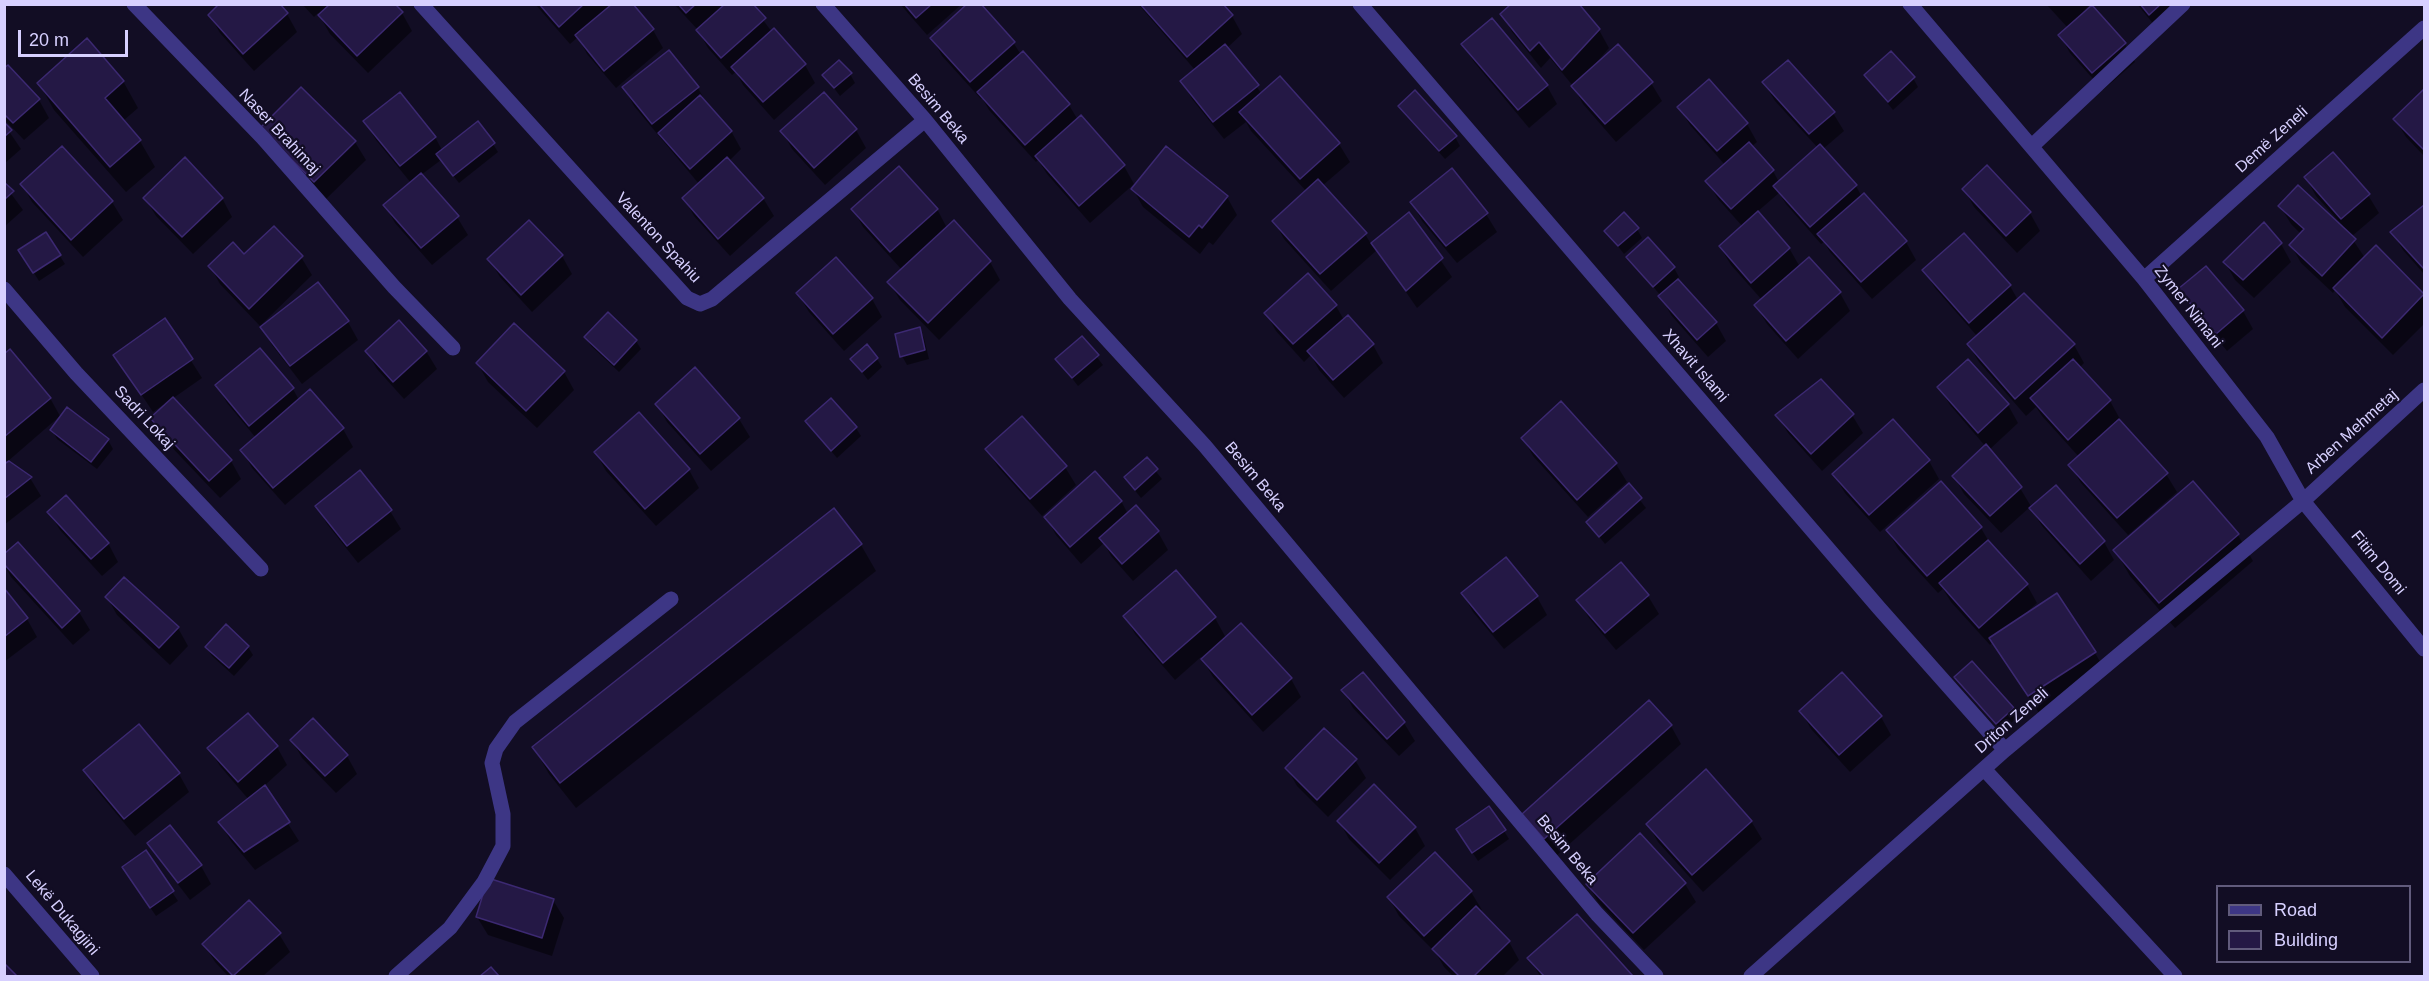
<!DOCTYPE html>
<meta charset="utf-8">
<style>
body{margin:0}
#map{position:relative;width:2429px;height:981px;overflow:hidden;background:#120d24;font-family:Arial,sans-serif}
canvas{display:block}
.frame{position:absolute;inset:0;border:6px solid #d7d0ff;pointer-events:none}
.legend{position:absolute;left:2216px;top:885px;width:195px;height:78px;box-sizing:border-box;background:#120d24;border:2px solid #615b7c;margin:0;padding:8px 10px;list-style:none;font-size:18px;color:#d7d0ff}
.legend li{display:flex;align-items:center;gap:12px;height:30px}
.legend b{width:30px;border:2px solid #615b7c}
.scale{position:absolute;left:18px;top:30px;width:110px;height:27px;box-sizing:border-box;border:3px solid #d7d0ff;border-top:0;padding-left:8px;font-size:18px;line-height:21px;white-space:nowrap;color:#d7d0ff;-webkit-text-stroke:4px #120d24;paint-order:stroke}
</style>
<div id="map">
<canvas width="2429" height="981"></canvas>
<div class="frame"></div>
<ul class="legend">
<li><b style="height:8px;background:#3d3685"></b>Road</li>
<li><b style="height:16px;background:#241845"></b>Building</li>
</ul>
<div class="scale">20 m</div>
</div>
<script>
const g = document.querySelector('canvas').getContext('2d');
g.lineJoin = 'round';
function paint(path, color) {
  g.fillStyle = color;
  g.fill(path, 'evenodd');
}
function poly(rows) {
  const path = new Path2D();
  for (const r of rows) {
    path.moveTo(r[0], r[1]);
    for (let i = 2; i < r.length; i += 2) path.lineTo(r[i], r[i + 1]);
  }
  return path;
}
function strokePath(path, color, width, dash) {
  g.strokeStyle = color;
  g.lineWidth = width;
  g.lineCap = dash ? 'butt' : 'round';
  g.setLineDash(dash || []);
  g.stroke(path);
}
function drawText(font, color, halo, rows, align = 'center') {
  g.font = font + ' Arial,sans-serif';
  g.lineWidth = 4.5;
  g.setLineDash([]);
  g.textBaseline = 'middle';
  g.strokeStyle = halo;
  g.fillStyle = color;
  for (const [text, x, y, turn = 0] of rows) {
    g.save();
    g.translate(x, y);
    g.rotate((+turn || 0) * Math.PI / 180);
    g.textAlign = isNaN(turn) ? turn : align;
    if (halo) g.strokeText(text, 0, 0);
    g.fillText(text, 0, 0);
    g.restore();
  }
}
paint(poly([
 [278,4,287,14,297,32,254,71,220,33,210,15],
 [302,4,393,4,402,13,412,31,368,73,330,34,318,13,314,17],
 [535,4,631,4,653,30,663,48,616,88,587,54,578,37,570,44],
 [674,4,751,4,772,32,805,65,815,83,774,120,743,85,736,72,732,75,708,48,698,30],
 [900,4,962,4,927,35],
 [1138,4,1221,4,1232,16,1242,34,1227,48,1262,94,1280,78,1339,144,1350,162,1322,186,1365,234,1371,244,1409,214,1452,277,1417,308,1377,250,1331,291,1284,239,1274,221,1307,192,1251,131,1246,122,1224,139,1192,99,1182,81,1195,70],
 [1577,4,1599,30,1609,48,1596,63,1651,83,1662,101,1616,142,1583,104,1573,86,1550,58,1541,68,1512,32,1502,14],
 [2046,4,2090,4,2083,12,2125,44,2135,62,2103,90,2070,53,2060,35,2068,28],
 [2137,4,2170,4,2177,18,2160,32],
 [1492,20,1547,86,1557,104,1529,128,1474,62,1463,44],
 [932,38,1013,42,1021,55,1069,105,1078,120,1124,166,1134,184,1090,223,1047,174,1038,160,1036,162,989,110,982,98,981,99,942,56],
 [669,52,698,88,708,106,731,131,741,149,729,161,763,198,774,216,730,256,694,216,684,198,699,184,634,106,624,88],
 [4,70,39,100,49,118,24,140,4,119],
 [850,74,855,83,840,96,824,75],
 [1865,75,1913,78,1918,87,1893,110],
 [123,81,138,108,123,121,140,141,155,167,126,192,54,110,39,83],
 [1764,83,1833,113,1844,131,1823,149,1856,186,1862,197,1863,195,1906,242,1916,260,1872,299,1830,252,1824,242,1821,244,1786,204,1779,193,1757,212,1789,248,1800,267,1840,293,1850,311,1798,359,1767,324,1756,306,1762,300,1731,265,1720,247,1743,227,1718,199,1707,181,1725,165,1690,125,1679,107,1747,124,1757,142,1751,147,1773,171,1779,182,1818,148,1775,101],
 [301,89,355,142,366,160,326,199,272,146],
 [2424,91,2424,156,2406,137,2395,119],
 [823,94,856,130,866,148,825,185,792,149,782,131],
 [1400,106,1455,137,1460,146,1445,159,1405,115],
 [365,122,435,137,442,150,493,144,498,152,459,183,441,160,421,175,457,217,468,235,432,265,395,223,385,205,411,183,376,140],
 [4,124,21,149,4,164],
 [62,148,112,202,123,220,83,257,32,202,22,184],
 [1987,167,2030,213,2040,231,2017,253,1974,207,1964,189],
 [2306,178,2368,195,2379,213,2351,237,2365,258,2376,247,2424,296,2424,324,2393,355,2345,307,2335,290,2333,293,2301,263,2291,245,2301,234,2291,224,2280,206,2341,227,2343,226,2316,196],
 [4,184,23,210,4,227],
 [1133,189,1227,197,1237,215,1213,245,1209,242,1200,254,1143,207],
 [145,198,222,198,232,217,193,254,156,216],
 [1412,203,1486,214,1497,232,1457,263,1422,221],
 [2424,207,2424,274,2403,250,2392,232],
 [853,209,937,209,947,228,990,262,1000,280,939,340,900,300,889,282,902,270,863,227],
 [529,222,562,256,572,274,532,312,500,277,489,259],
 [1637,229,1642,238,1624,254,1606,231],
 [46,234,65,264,39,281,25,259],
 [1648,239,1674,268,1679,277,1670,285,1716,323,1726,341,1708,357,1671,315,1661,296,1628,257],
 [2281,244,2291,262,2254,298,2235,280,2225,262],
 [301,257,312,275,260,326,220,284,210,266],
 [2206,268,2243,311,2253,329,2227,351,2191,307,2180,289],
 [1924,270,2010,286,2018,300,2024,295,2074,345,2084,363,2079,368,2110,401,2120,419,2119,420,2166,474,2177,492,2128,535,2081,483,2070,465,2079,457,2042,416,2036,407,2026,416,1979,362,1968,344,1977,336,1935,288],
 [318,284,348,322,358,340,302,384,272,345,262,327],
 [798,294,872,299,882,317,844,351,809,312],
 [1336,306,1344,320,1373,345,1383,363,1344,398,1319,370,1311,355,1304,362,1276,331,1266,313],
 [165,320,202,378,172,399,231,461,241,479,220,498,162,437,151,419,164,407,163,405,153,412,115,355],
 [919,329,924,338,929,359,907,365,902,356],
 [586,337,636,341,641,349,619,372,591,346],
 [1082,338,1103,365,1078,386,1057,359],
 [260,350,293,389,299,400,343,429,353,447,285,505,252,468,242,450,256,438,227,403,217,385],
 [366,351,426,351,437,369,404,399,377,369],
 [4,356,50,398,60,416,7,462,30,478,41,496,4,525],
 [852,359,877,359,882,367,868,380],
 [1968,361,2008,405,2018,423,1989,450,2020,488,2032,508,2104,542,2114,560,2091,581,2042,526,2030,507,2001,533,1964,494,1954,476,1986,447,1950,405,1939,387],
 [478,364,564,372,574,390,537,428,488,382],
 [1561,403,1616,464,1627,482,1588,517,1533,456,1523,438],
 [657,404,739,419,750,437,711,471,667,422],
 [1777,415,1852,415,1863,433,1822,471,1788,433],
 [807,422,856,428,861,436,837,458],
 [1893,422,1929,461,1939,479,1880,532,1845,493,1834,475],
 [52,430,108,440,113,449,97,469,57,439],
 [987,449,1065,467,1076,485,1042,516,998,467],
 [596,453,689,470,699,488,656,526,606,471],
 [1146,459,1162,479,1141,498,1125,478],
 [1629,486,1646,508,1605,544,1588,523],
 [1121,501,1128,514,1136,507,1158,532,1168,550,1133,581,1111,556,1104,543,1081,564,1056,535,1046,517],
 [317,506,390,511,401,529,358,563,327,524],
 [49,512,108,543,118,562,102,576,60,530],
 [1981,528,1991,545,2027,585,2037,603,2028,611,2029,613,2095,653,2105,670,2039,713,1993,642,1990,645,1951,602,1943,589,1938,593,1898,549,1888,531],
 [2238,535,2253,561,2175,628,2130,576,2115,550],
 [18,544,79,612,90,630,73,645,11,577,4,565,4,556],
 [861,545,876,571,576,808,549,774,534,748],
 [1506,559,1537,597,1547,615,1504,649,1473,612,1463,594],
 [1620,564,1648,596,1659,614,1616,650,1589,618,1578,600],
 [4,590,27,619,37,637,4,662],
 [107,597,178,628,188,646,170,665,117,615],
 [1125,616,1215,618,1226,638,1291,679,1301,697,1263,732,1213,677,1201,657,1175,680,1135,634],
 [248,647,253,655,234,676,212,656,207,648],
 [1842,674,1881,717,1891,735,1850,772,1811,729,1801,711],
 [1363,675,1404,723,1415,741,1399,756,1353,708,1343,690],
 [1956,677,2012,709,2017,718,2002,731,1961,686],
 [248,715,277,747,287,765,264,786,299,841,255,870,231,841,220,823,249,800,220,766,209,748],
 [139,726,179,774,189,792,135,836,95,788,85,770],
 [1671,726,1681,744,1555,857,1534,833],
 [292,740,347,756,357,774,336,793,302,758],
 [1355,760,1366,778,1328,817,1297,786,1287,768],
 [1339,821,1415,828,1425,846,1390,880,1349,839],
 [1751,821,1762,839,1703,892,1658,842,1648,824],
 [1504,831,1509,839,1478,861,1463,838],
 [149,844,201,866,211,884,190,900,160,861],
 [146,853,178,901,156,916,129,876],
 [1435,854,1471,892,1482,910,1480,912,1509,942,1519,960,1503,976,1453,976,1444,967,1436,953,1399,916,1389,898],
 [1588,884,1685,884,1696,902,1644,950,1598,902],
 [553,900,564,918,552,956,488,935,477,917],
 [1577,916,1631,976,1540,976,1529,958],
 [279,934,290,952,263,976,228,976,215,962,204,944]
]), '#0007');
const building = poly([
 [219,4,280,4,288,13,243,54,208,15,219,4],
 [330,4,395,4,403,12,357,56,318,15,330,4],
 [539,4,584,4,559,27,539,4],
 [612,4,633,4,654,29,604,71,575,35,612,4],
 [678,4,696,4,686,13,678,4],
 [725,4,753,4,766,18,721,58,696,30,725,4],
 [904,4,932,4,916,18,904,4],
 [967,4,981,4,1015,42,970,82,930,38,967,4],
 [1140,4,1223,4,1233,15,1187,57,1140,4],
 [1511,4,1579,4,1600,29,1562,70,1539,42,1530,51,1500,14,1511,4],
 [2140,4,2161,4,2149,15,2140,4],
 [2092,5,2126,43,2092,73,2058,35,2092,5],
 [1492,18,1548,85,1518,110,1461,44,1492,18],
 [774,28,806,64,763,102,731,67,774,28],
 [87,38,124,81,105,98,141,140,110,167,37,83,87,38],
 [1225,44,1259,85,1213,122,1180,81,1225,44],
 [1618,44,1653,82,1605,124,1571,86,1618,44],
 [669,50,699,87,652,124,622,87,669,50],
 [1023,51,1070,104,1025,145,977,92,1023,51],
 [1891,51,1915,77,1888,102,1864,75,1891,51],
 [839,60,852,73,834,88,822,75,839,60],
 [1788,60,1835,112,1809,134,1762,82,1788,60],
 [8,65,40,99,13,123,4,114,4,68,8,65],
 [1280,76,1340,143,1300,179,1239,112,1280,76],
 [1709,79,1748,123,1717,151,1677,107,1709,79],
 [301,87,356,141,314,182,260,128,301,87],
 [2424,89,2424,150,2393,119,2424,89],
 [1415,90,1457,136,1439,151,1398,106,1415,90],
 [400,92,436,137,400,166,363,121,400,92],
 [824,92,857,129,814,168,780,131,824,92],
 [700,95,732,131,690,169,658,133,700,95],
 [1081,115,1125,165,1079,206,1035,156,1081,115],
 [478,121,495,143,453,176,436,154,478,121],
 [4,122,12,130,4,137,4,122],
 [1749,142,1774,170,1731,209,1705,181,1749,142],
 [1820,144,1857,185,1810,227,1773,186,1820,144],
 [62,146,113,201,71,240,20,184,62,146],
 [1166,146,1228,196,1202,228,1199,225,1189,237,1131,189,1166,146],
 [2333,152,2370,194,2341,219,2304,177,2333,152],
 [185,157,223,198,182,237,143,198,185,157],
 [727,157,764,198,718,239,682,198,727,157],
 [1987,165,2031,212,2006,236,1962,189,1987,165],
 [899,166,938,209,890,252,851,209,899,166],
 [1452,168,1488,213,1446,246,1410,202,1452,168],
 [421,173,459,216,421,248,383,205,421,173],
 [1318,179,1367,233,1320,274,1272,221,1318,179],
 [4,182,14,191,4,200,4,182],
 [2298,185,2356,239,2322,276,2289,245,2304,229,2278,206,2298,185],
 [1864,193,1907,241,1861,282,1817,234,1864,193],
 [2424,205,2424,269,2390,232,2424,205],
 [1758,211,1790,248,1751,283,1719,246,1758,211],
 [1409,212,1443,258,1406,291,1371,243,1409,212],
 [1624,212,1639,228,1618,246,1604,231,1624,212],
 [529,220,563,255,521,295,487,259,529,220],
 [954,220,991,261,928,323,887,282,954,220],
 [2264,222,2282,243,2243,280,2223,262,2264,222],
 [274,226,303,256,249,309,208,266,233,242,244,254,274,226],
 [46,232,61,255,33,273,18,250,46,232],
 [1964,233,2011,285,1969,323,1922,270,1964,233],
 [1648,237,1675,267,1653,287,1626,257,1648,237],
 [2376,245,2424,294,2382,338,2333,288,2376,245],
 [836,257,873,298,833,334,796,293,836,257],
 [1809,257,1841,292,1786,341,1754,305,1809,257],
 [2206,266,2244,310,2216,334,2178,289,2206,266],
 [1308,273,1337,305,1293,344,1264,313,1308,273],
 [1678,279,1717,322,1697,340,1658,296,1678,279],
 [318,282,349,321,290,366,260,327,318,282],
 [2024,293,2075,344,2015,399,1967,344,2024,293],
 [608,312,637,340,614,365,584,337,608,312],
 [1348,315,1374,344,1333,380,1307,351,1348,315],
 [165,318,193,359,141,395,113,355,165,318],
 [399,320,427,351,393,382,365,351,399,320],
 [514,323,565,371,526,411,476,363,514,323],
 [920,327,925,350,900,357,895,334,920,327],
 [1082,336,1099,355,1072,378,1055,359,1082,336],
 [867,344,878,358,862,372,850,359,867,344],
 [260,348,294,388,249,426,215,385,260,348],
 [10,349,51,398,4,437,4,354,10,349],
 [1968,359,2009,404,1978,433,1937,387,1968,359],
 [2073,359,2111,400,2068,440,2030,398,2073,359],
 [695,367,740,418,700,454,655,404,695,367],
 [1821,379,1854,414,1811,454,1775,415,1821,379],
 [310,389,344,428,273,488,240,450,310,389],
 [173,397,232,460,209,481,150,418,173,397],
 [831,398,857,427,831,451,805,421,831,398],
 [1561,401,1617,463,1577,500,1521,438,1561,401],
 [67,407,109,439,91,462,50,430,67,407],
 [639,412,690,469,645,509,594,452,639,412],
 [1022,416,1067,466,1030,499,985,449,1022,416],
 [1893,419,1930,460,1869,515,1832,474,1893,419],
 [2119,419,2168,473,2117,518,2068,465,2119,419],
 [1986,444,2022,487,1990,516,1952,476,1986,444],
 [1147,457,1158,469,1135,490,1124,477,1147,457],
 [9,461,32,477,4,499,4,464,9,461],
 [360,470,392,510,347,546,315,506,360,470],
 [1095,471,1122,501,1070,547,1044,517,1095,471],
 [1941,481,1982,527,1927,576,1886,530,1941,481],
 [2193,481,2239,534,2159,603,2113,550,2193,481],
 [1629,483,1642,498,1599,537,1586,522,1629,483],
 [2056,485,2105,541,2080,564,2029,508,2056,485],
 [66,495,109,543,91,559,47,512,66,495],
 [1136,505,1159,531,1122,564,1099,538,1136,505],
 [834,508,862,544,560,783,532,747,834,508],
 [1988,540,2028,584,1979,628,1939,583,1988,540],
 [18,542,80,611,62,628,4,564,4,554,18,542],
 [1506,557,1538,596,1493,632,1461,593,1506,557],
 [1621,562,1649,595,1605,633,1576,600,1621,562],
 [1176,570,1216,617,1163,663,1123,616,1176,570],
 [124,577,179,627,159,648,105,597,124,577],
 [4,588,28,618,4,637,4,588],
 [2057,593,2096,652,2028,696,1989,638,2057,593],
 [1241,623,1292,678,1252,715,1201,659,1241,623],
 [226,624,249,646,229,668,205,647,226,624],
 [1972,661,2014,708,1996,724,1954,677,1972,661],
 [1363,672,1405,722,1387,739,1341,690,1363,672],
 [1842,672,1882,716,1839,755,1799,711,1842,672],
 [1649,700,1672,725,1544,839,1522,814,1649,700],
 [248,713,278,746,238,782,207,748,248,713],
 [313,718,348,755,325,776,290,740,313,718],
 [139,724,180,773,124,819,83,770,139,724],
 [1324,728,1357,759,1317,800,1285,768,1324,728],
 [1706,769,1752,821,1692,875,1646,824,1706,769],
 [1374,784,1416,827,1379,863,1337,821,1374,784],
 [265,785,290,822,244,852,218,822,265,785],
 [1489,806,1506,830,1472,853,1456,829,1489,806],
 [170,825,202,865,178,883,147,843,170,825],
 [1640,833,1686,883,1633,933,1586,884,1640,833],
 [146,850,174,891,150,908,122,867,146,850],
 [1435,852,1472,891,1424,936,1387,897,1435,852],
 [488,878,554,899,542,938,476,917,488,878],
 [249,900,281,933,233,976,202,944,249,900],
 [1476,906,1510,941,1474,976,1459,976,1432,949,1476,906],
 [1577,914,1633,976,1544,976,1527,958,1577,914],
 [4,963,17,976,4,976,4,963],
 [491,967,499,976,480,976,491,967]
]);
paint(building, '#241845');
strokePath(building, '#3c2972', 1.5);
strokePath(poly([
 [134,4,263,138,394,287,453,348],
 [421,4,687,298,700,304,712,299,925,120],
 [823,4,925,120,1070,299,1205,446,1597,914,1656,976],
 [1360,4,1879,608,2005,750],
 [1910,4,2144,279,2267,437,2303,501,2424,649],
 [2032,146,2183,4],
 [2144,279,2424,28],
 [4,289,76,373,261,569],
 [1984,769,2175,976],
 [4,874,92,976],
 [396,976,450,928,484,882,503,846,503,814,492,763,496,749,515,722,671,599],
 [1751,976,2005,750,2303,501,2424,390]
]), '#3d3685', 15);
drawText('16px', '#d7d0ff', '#120d24', [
 ["Besim Beka",938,109,50],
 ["Naser Brahimaj",279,132,47],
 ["Demë Zeneli",2272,140,-42],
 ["Valenton Spahiu",658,238,47],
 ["Zymer Nimani",2188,307,52],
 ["Xhavit Islami",1695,366,49],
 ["Sadri Lokaj",144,418,47],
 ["Arben Mehmetaj",2352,432,-42],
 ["Besim Beka",1255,477,50],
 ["Fitim Domi",2378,563,51],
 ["Driton Zeneli",2012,721,-41],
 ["Besim Beka",1567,850,50],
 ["Lekë Dukagjini",62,913,50]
]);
</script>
